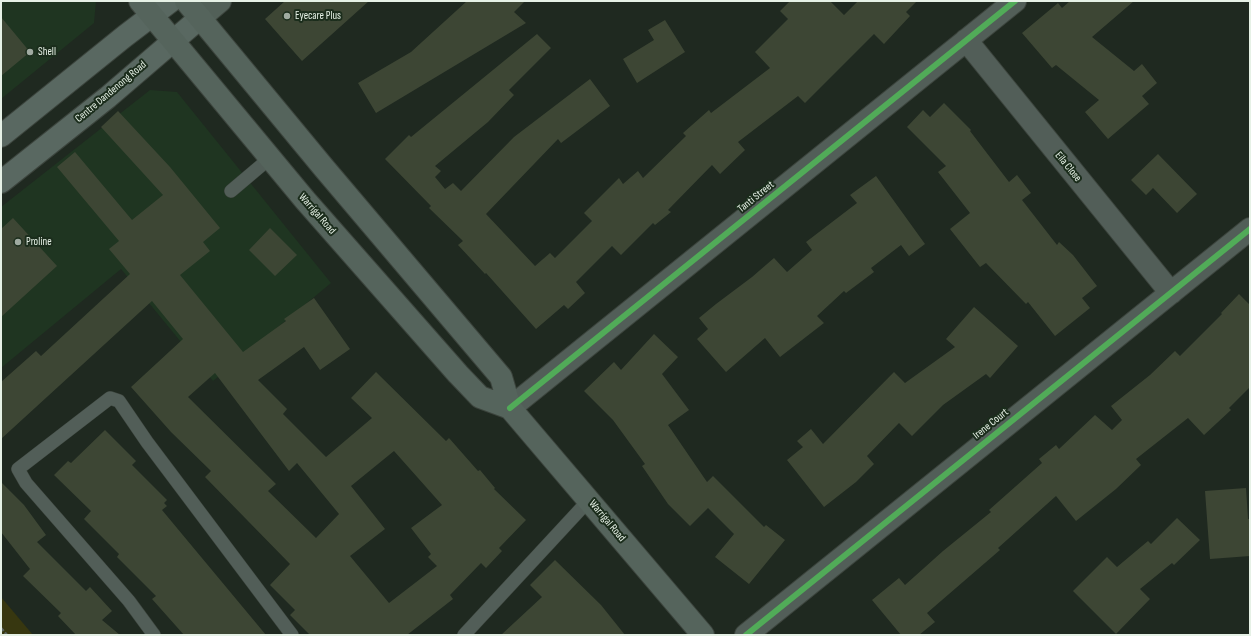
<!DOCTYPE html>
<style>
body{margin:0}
#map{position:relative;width:1251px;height:636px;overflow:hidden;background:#1f2920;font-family:"Sofia Sans Condensed",sans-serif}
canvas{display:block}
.frame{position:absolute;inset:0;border:2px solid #e6f1e6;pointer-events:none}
</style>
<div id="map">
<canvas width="1251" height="636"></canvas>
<div class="frame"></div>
</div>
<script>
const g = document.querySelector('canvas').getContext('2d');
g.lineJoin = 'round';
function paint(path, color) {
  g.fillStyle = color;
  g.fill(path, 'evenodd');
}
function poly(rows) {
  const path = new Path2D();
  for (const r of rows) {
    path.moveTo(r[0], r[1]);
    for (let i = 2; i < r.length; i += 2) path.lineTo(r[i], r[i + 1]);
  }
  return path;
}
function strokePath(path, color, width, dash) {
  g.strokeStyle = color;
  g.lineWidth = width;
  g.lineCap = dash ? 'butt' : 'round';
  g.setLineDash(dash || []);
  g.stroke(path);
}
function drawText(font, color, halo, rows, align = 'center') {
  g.font = font + ' "Sofia Sans Condensed",sans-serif';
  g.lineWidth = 4;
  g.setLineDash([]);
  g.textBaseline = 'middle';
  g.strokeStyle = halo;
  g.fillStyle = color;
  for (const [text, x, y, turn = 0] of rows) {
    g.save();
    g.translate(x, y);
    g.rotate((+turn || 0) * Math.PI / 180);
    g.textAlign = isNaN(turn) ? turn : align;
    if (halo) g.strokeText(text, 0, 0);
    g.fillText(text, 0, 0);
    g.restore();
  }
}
paint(poly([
 [1,1,96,1,94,23,1,99],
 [150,90,177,92,331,283,213,381,121,269,1,368,1,207]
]), '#1f3521');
paint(poly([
 [1,597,33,635,1,635]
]), '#373710');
paint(poly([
 [285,1,369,1,302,61,265,19],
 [467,1,525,1,514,12,526,23,376,113,358,83,411,52],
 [790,1,830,1,844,15,858,1,917,1,906,12,910,16,884,44,874,34,805,103,798,96,738,142,745,150,720,174,712,165,668,210,671,212,655,225,653,223,621,255,612,246,576,282,585,293,568,309,564,305,536,329,486,273,485,274,458,245,463,241,429,208,431,206,385,159,409,135,411,137,537,34,551,48,509,90,514,95,488,122,435,166,441,171,435,177,445,189,453,183,461,191,514,137,590,79,610,106,561,143,558,139,486,214,535,266,550,253,555,258,592,221,584,213,619,178,623,184,638,171,643,178,686,136,683,133,709,110,711,113,770,68,755,52,788,19,780,11],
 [1070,1,1134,1,1092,37,1134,71,1142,64,1157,83,1142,96,1149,104,1108,139,1085,112,1099,100,1056,65,1052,68,1022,33,1058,3,1062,8],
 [1,17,30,52,1,76],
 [665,20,685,52,637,83,623,59,654,40,648,30],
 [944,103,971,130,970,131,1009,182,1017,175,1031,193,1022,200,1057,245,1059,242,1073,255,1097,286,1082,298,1090,308,1055,336,1028,302,1026,304,986,263,980,267,950,229,970,213,938,172,946,166,907,127,923,110,930,117],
 [118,111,170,167,220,228,203,242,210,251,180,275,243,352,286,321,284,319,314,298,350,349,320,370,304,347,258,380,287,409,283,414,326,457,372,418,351,398,376,372,446,441,449,438,478,471,480,470,495,488,494,489,526,520,499,548,502,551,486,568,481,563,450,595,453,599,407,635,310,635,290,615,295,610,270,585,290,564,205,477,211,471,171,432,131,387,183,339,152,301,1,439,1,382,36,351,41,356,130,274,109,249,119,241,57,167,75,152,132,220,163,195,101,127],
 [215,373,289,471,297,463,339,514,316,538,268,491,276,484,188,397],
 [394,451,442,505,411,528,431,554,428,557,437,566,389,603,350,556,385,529,351,486],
 [1158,154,1197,194,1177,213,1153,188,1146,195,1131,180],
 [876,176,925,244,909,256,901,245,871,268,874,272,846,293,844,291,817,316,824,323,780,357,765,338,726,372,697,339,708,329,699,318,716,304,752,277,774,258,787,272,812,250,806,242,857,203,850,195],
 [13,218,57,266,1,317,1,229],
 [270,228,297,255,275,276,249,250],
 [1239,294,1250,305,1250,387,1229,408,1231,410,1204,435,1188,418,1136,459,1141,465,1116,489,1076,521,1056,496,998,548,1000,550,927,613,935,622,919,635,901,635,872,600,899,578,905,585,943,551,991,512,989,510,1042,463,1039,459,1056,445,1059,449,1095,415,1112,430,1122,420,1111,406,1150,375,1175,351,1180,356,1222,314,1221,313],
 [974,307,1018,346,990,378,986,374,943,405,912,436,899,423,867,456,874,464,856,482,824,507,787,460,803,447,797,441,811,429,823,444,894,372,905,383,955,347,946,339],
 [654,334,678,357,662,374,689,410,668,425,707,482,713,476,764,527,766,525,785,540,749,584,715,557,734,534,708,508,690,526,668,504,642,466,645,464,613,420,584,391,614,362,621,370],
 [105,430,136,461,132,465,167,500,164,503,167,506,162,510,266,635,184,635,152,599,156,596,117,557,119,554,84,519,91,511,54,475,68,461,71,463],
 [1,482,24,505,46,535,37,542,86,591,90,587,112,611,102,620,120,635,76,635,58,616,61,613,23,576,30,569,1,532],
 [1246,488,1248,519,1250,519,1250,556,1210,559,1205,491],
 [1177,518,1200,540,1174,565,1172,563,1140,589,1150,599,1116,634,1073,591,1107,557,1117,567,1148,541,1151,544],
 [555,560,601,605,625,635,501,635,542,597,530,585]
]), '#3d4634');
const lane = poly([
 [231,191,270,158],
 [154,635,129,601,26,483,18,469,110,398,119,401,147,442,292,635],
 [464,635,589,500]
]);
const street = poly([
 [966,40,1171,293],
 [510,408,1015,1],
 [746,635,1250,229]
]);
const secondary = poly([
 [200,18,220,1]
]);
const primary = poly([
 [1,136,125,36,171,1],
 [1,182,108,97,200,18]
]);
const highway = poly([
 [140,1,305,200,458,374,480,397,510,408],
 [186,1,324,168,501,377,510,408,703,635]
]);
strokePath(lane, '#3c443d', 14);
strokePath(street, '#3c443d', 24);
strokePath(secondary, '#3c443d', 24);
strokePath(primary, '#3c443d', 24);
strokePath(highway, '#3c443d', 24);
strokePath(poly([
 [1,628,7,635]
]), '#5b6560', 2.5, [4, 2]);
strokePath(lane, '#525e58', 13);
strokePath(street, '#525e58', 22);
strokePath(secondary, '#526058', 22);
strokePath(primary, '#596861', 22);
strokePath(highway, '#55645c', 22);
strokePath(poly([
 [510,408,1015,1],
 [746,635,1250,229]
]), '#51ab58', 6);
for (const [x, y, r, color] of [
 [287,16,4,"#a0aba1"],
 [30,52,4,"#a0aba1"],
 [18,242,4,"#a0aba1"]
]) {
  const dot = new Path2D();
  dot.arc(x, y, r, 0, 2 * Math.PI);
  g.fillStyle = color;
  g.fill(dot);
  strokePath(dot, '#1b2d1c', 1.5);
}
drawText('11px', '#e6f1e6', '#1b2d1c', [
 ["Eyecare Plus",295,16],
 ["Shell",38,52],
 ["Proline",26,242]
], 'left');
drawText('11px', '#e6f1e6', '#1b2d1c', [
 ["Centre Dandenong Road",111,92,-40],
 ["Eila Close",1068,167,51],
 ["Tanti Street",756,197,-39],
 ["Warrigal Road",317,214,49],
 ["Irene Court",991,424,-39],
 ["Warrigal Road",607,521,50]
]);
</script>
